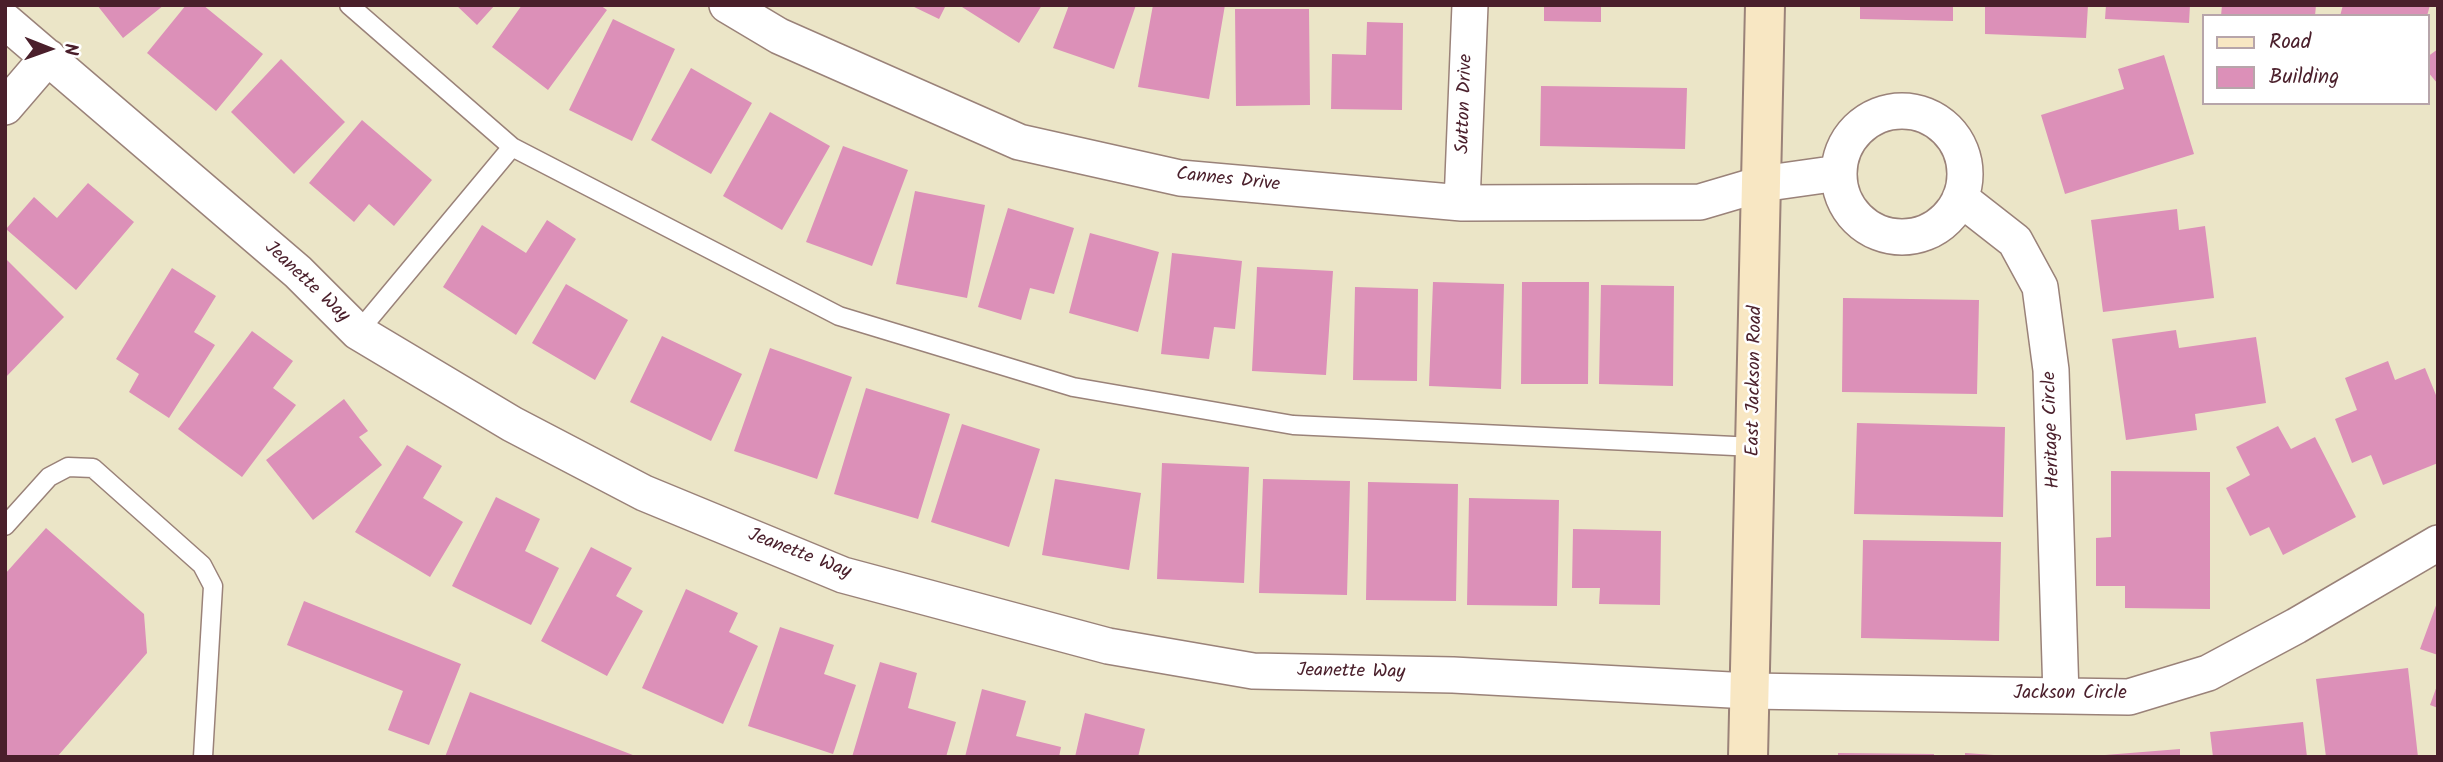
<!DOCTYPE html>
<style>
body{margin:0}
#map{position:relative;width:2443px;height:762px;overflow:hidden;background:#ebe5c7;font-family:Kalam,sans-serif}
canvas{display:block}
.frame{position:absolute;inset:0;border:7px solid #4a1f2b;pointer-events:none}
.legend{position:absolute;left:2202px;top:14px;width:228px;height:91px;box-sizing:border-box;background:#fff;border:2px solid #b7a5aa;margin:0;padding:9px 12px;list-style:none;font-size:21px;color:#4a1f2b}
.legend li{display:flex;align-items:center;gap:14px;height:35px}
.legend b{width:35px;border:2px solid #b7a5aa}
.north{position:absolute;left:14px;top:14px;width:70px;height:70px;-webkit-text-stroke:5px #fff;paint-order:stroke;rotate:91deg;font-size:19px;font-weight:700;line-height:28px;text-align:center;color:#4a1f2b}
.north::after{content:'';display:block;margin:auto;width:24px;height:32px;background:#4a1f2b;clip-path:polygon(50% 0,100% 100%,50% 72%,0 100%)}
</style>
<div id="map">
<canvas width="2443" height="762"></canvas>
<div class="frame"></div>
<ul class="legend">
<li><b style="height:9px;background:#f8e7c3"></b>Road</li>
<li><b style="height:19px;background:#dc90b8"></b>Building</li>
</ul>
<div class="north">N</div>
</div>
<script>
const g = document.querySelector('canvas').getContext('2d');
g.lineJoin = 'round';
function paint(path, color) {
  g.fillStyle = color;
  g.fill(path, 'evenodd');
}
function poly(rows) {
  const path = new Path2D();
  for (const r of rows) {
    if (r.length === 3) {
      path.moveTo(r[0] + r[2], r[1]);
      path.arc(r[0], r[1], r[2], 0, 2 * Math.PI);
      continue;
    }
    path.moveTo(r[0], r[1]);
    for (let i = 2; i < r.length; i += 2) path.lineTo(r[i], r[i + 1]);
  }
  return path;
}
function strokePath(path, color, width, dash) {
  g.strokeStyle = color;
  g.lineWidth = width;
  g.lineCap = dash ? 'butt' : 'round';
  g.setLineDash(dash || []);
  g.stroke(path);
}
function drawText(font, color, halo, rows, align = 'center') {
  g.font = font + ' Kalam,sans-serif';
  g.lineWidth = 5;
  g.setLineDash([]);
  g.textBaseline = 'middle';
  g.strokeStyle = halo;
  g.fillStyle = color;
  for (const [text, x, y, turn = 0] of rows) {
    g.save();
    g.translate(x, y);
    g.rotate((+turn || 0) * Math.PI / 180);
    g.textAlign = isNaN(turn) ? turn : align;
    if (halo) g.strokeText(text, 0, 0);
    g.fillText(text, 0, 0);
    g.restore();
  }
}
paint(poly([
 [97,5,164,5,123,38],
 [186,5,203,5,263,54,216,111,147,53],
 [456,5,495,5,477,25],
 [522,5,600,5,607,10,548,90,492,47],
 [910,5,946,5,939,19],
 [963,5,1042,5,1019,43,962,7],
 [1069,5,1136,5,1114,69,1053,48],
 [1153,5,1225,5,1209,99,1138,87],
 [1544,5,1601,5,1601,22,1544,21],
 [1860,5,1953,5,1953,21,1860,19],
 [1985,5,2088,5,2086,38,1985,34],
 [2106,5,2190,5,2189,23,2105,19],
 [2222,5,2316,5,2315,16,2221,16],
 [2343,5,2430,5,2427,16,2340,16],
 [1235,9,1309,9,1310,105,1236,106],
 [613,19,675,49,632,141,569,110],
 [1367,22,1403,23,1402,110,1331,109,1332,54,1366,55],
 [2438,49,2438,84,2427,71,2427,57],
 [2164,55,2194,154,2065,194,2041,115,2124,89,2118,69],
 [281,59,345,122,294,174,231,112],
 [691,68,752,103,711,174,651,140],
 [1541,86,1687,88,1685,149,1540,146],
 [770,112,830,146,782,230,723,196],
 [362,120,432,180,394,226,369,204,354,222,309,183],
 [843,146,908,170,872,266,806,242],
 [88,183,134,222,76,290,6,229,34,197,57,218],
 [915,191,985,205,967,298,896,284],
 [1008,208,1074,228,1054,294,1030,288,1021,320,978,307],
 [2177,209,2179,230,2205,226,2214,298,2103,312,2091,220],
 [547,220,576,239,516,335,443,287,482,225,526,253],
 [1090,233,1159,252,1138,332,1069,313],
 [1172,253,1242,261,1235,329,1214,327,1209,359,1161,354],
 [5,258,64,317,5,378],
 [1257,267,1333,271,1326,375,1252,371],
 [172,268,216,296,194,332,215,345,169,418,129,392,139,374,116,359],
 [1433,282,1504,284,1501,389,1429,386],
 [1522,282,1589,282,1588,384,1521,384],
 [566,284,628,320,595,380,532,343],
 [1601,285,1674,286,1673,386,1599,384],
 [1355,287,1418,289,1417,381,1353,380],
 [1843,298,1979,300,1977,394,1842,392],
 [2176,330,2179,348,2256,337,2266,403,2195,414,2197,430,2126,440,2112,339],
 [252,331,293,361,273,388,296,405,242,477,178,429],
 [662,336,742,374,711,441,630,402],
 [770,348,852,377,817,479,734,451],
 [2388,361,2395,380,2425,368,2438,400,2438,463,2383,485,2371,455,2352,463,2335,419,2357,410,2345,378],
 [866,388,950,414,918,519,834,494],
 [344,399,368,431,359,437,382,465,313,520,266,460],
 [1857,423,2005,427,2003,517,1854,514],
 [962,424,1040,449,1009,547,931,522],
 [2278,426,2291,449,2315,437,2356,517,2283,555,2269,527,2250,536,2226,488,2250,475,2236,447],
 [407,445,442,466,423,498,463,522,430,577,355,532],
 [1162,463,1249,467,1244,583,1157,579],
 [2111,471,2210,472,2210,609,2125,608,2125,586,2096,586,2096,538,2111,537],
 [1055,479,1141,493,1129,570,1042,555],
 [1263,479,1350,481,1347,595,1259,593],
 [1368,482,1458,484,1456,601,1366,600],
 [496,497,540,519,525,551,559,568,531,625,452,586],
 [1469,498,1559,500,1557,606,1467,605],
 [46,528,144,614,147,653,57,757,5,757,5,574],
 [1573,529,1661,531,1660,605,1599,604,1600,588,1572,588],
 [1863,540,2001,542,1999,641,1861,638],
 [591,547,632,568,616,596,643,611,607,676,541,641],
 [686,589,738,613,729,632,758,646,723,724,642,688],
 [2438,600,2438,655,2420,649],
 [304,601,461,664,429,745,388,730,403,691,287,645],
 [780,627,834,645,824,674,856,685,833,754,748,726],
 [880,662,917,673,908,708,956,722,946,757,852,757],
 [2408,668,2418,757,2326,757,2316,679],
 [2438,683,2438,708,2430,705],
 [982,689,1026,701,1016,736,1061,747,1059,757,965,757],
 [470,692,638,757,445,757],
 [1085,713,1145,729,1138,757,1075,757],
 [2303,722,2307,757,2213,757,2210,732],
 [2180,749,2180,757,2105,757,2105,755],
 [1838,753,1934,754,1934,757,1838,757],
 [1965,753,1994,755,1994,757,1965,757]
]), '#dc90b8');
const lane = poly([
 [349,5,512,147,839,316,1073,387,1293,425,1755,447],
 [358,332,512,147],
 [5,526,49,477,68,467,93,468,202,565,213,586,203,757]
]);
const street = poly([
 [727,5,779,36,1019,142,1180,178,1462,203,1700,202,1761,184,1839,173],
 [5,21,298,272,358,332,512,424,644,493,843,575,1108,646,1253,671,1453,675,1749,691,2129,697,2208,673,2296,626,2438,543],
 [5,107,48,57],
 [1902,174,63],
 [1960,198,2015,241,2040,287,2051,370,2061,696],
 [1462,203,1470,5]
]);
const secondary = poly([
 [1748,757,1765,5]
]);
strokePath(lane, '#9a8279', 21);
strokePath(street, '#9a8279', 38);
strokePath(secondary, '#9a8279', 42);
strokePath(lane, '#fff', 18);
strokePath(street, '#fff', 35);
strokePath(secondary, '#f8e7c3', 38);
drawText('19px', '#4a1f2b', '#fff', [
 ["Sutton Drive",1466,104,-88],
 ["Cannes Drive",1228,181,6],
 ["Jeanette Way",306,283,43],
 ["East Jackson Road",1756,381,-89],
 ["Heritage Circle",2053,430,-92],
 ["Jeanette Way",799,555,21],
 ["Jeanette Way",1351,673,1],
 ["Jackson Circle",2070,695]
]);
</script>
